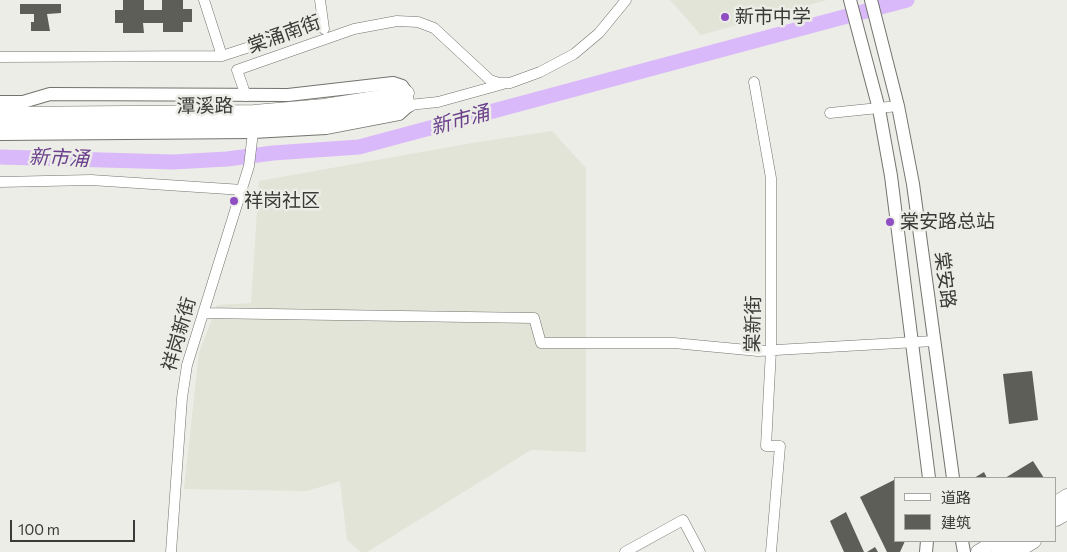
<!DOCTYPE html>
<meta charset="utf-8">
<style>
body{margin:0}
#map{position:relative;width:1067px;height:552px;overflow:hidden;background:#ecede7;font-family:Commissioner,"Noto Sans SC",sans-serif}
canvas{display:block}
.legend{position:absolute;left:894px;top:477px;width:162px;height:65px;box-sizing:border-box;background:#ecede7;border:1px solid #a5a6a1;margin:0;padding:6px 9px;list-style:none;font-size:15px;color:#3a3b38}
.legend li{display:flex;align-items:center;gap:10px;height:25px}
.legend b{width:25px;border:1px solid #a5a6a1}
.scale{position:absolute;left:10px;top:520px;width:125px;height:22px;box-sizing:border-box;border:2px solid #3a3b38;border-top:0;padding-left:6px;font-size:15px;line-height:18px;white-space:nowrap;color:#3a3b38;-webkit-text-stroke:4px #ecede7;paint-order:stroke}
</style>
<div id="map">
<canvas width="1067" height="552"></canvas>
<ul class="legend">
<li><b style="height:6px;background:#fff"></b>道路</li>
<li><b style="height:14px;background:#5d5e58"></b>建筑</li>
</ul>
<div class="scale">100 m</div>
</div>
<script>
const g = document.querySelector('canvas').getContext('2d');
g.lineJoin = 'round';
function paint(path, color) {
  g.fillStyle = color;
  g.fill(path, 'evenodd');
}
function poly(rows) {
  const path = new Path2D();
  for (const r of rows) {
    path.moveTo(r[0], r[1]);
    for (let i = 2; i < r.length; i += 2) path.lineTo(r[i], r[i + 1]);
  }
  return path;
}
function strokePath(path, color, width, dash) {
  g.strokeStyle = color;
  g.lineWidth = width;
  g.lineCap = dash ? 'butt' : 'round';
  g.setLineDash(dash || []);
  g.stroke(path);
}
function drawText(font, color, halo, rows, align = 'center') {
  g.font = font + ' Commissioner,"Noto Sans SC",sans-serif';
  g.lineWidth = 5;
  g.setLineDash([]);
  g.textBaseline = 'middle';
  g.strokeStyle = halo;
  g.fillStyle = color;
  for (const [text, x, y, turn = 0] of rows) {
    g.save();
    g.translate(x, y);
    g.rotate((+turn || 0) * Math.PI / 180);
    g.textAlign = isNaN(turn) ? turn : align;
    if (halo) g.strokeText(text, 0, 0);
    g.fillText(text, 0, 0);
    g.restore();
  }
}
paint(poly([
 [670,0,827,0,701,35],
 [552,131,586,168,586,452,531,450,367,552,361,552,347,540,340,481,307,491,184,489,199,353,217,305,251,303,259,181,472,143]
]), '#e1e4d6');
strokePath(poly([
 [0,157,173,162,227,159,273,153,359,147,907,0]
]), '#dab9fa', 15);
paint(poly([
 [123,0,144,0,144,10,162,10,162,0,183,0,183,9,192,9,192,22,183,22,183,32,163,32,163,23,143,23,144,33,123,33,123,23,115,23,115,10,123,10],
 [20,4,61,4,61,13,47,14,50,31,31,31,31,22,34,22,34,14,20,14],
 [1032,371,1038,420,1009,424,1003,374],
 [1033,461,1044,478,1005,478],
 [984,472,987,478,974,478],
 [896,479,896,541,905,541,900,552,887,552,860,497],
 [846,512,864,552,844,552,830,521],
 [875,547,878,552,867,552]
]), '#5d5e58');
const minor = poly([
 [204,0,222,56],
 [320,0,324,29],
 [0,57,222,56,323,23],
 [754,82,771,178,771,350,766,446,780,446,771,552],
 [246,96,237,70,354,29,397,21,418,22,434,28,490,80,499,83,510,83,540,72,574,54,599,33,626,0],
 [408,98,409,105,438,102,503,84],
 [830,113,898,106],
 [0,182,91,180,243,190],
 [203,313,534,318,541,343,674,343,758,351,934,341],
 [171,552,182,398,187,365,249,166,253,132],
 [625,552,683,520,700,552]
]);
const tertiary = poly([
 [850,0,879,109,891,176,929,478],
 [871,0,898,106,913,184,953,478],
 [0,102,23,102,50,94,288,95,393,83,402,86,407,93],
 [0,134,253,132,326,128,399,114,409,105],
 [962,541,964,552],
 [926,552,927,541]
]);
const secondary = poly([
 [0,114,254,112,324,106,407,93],
 [0,126,253,124,313,120,409,105],
 [1056,503,1067,496],
 [978,552,996,541],
 [1016,552,1034,541]
]);
const motorway = poly([
 [1056,517,1067,510],
 [1001,552,1018,541]
]);
strokePath(minor, '#73746e', 11);
strokePath(tertiary, '#73746e', 14);
strokePath(secondary, '#73746e', 15);
strokePath(motorway, '#73746e', 19);
strokePath(minor, '#fff', 10);
strokePath(tertiary, '#fff', 12);
strokePath(secondary, '#fff', 14);
strokePath(motorway, '#fff', 18);
for (const [x, y, r, color] of [
 [725,17,5,"#904ec3"],
 [234,201,5,"#904ec3"],
 [890,222,5,"#904ec3"]
]) {
  const dot = new Path2D();
  dot.arc(x, y, r, 0, 2 * Math.PI);
  g.fillStyle = color;
  g.fill(dot);
  strokePath(dot, '#ecede7', 2);
}
drawText('19px', '#3a3b38', '#ecede7', [
 ["新市中学",735,17],
 ["祥岗社区",244,201],
 ["棠安路总站",900,222]
], 'left');
drawText('19px', '#3a3b38', '#ecede7', [
 ["棠涌南街",284,34,-20],
 ["潭溪路",205,106,-1],
 ["棠安路",945,280,83],
 ["棠新街",753,324,-89],
 ["祥岗新街",179,334,-74]
]);
drawText('italic 20px', '#6b418d', '#ecede7', [
 ["新市涌",460,120,-15],
 ["新市涌",59,158,2]
]);
</script>
